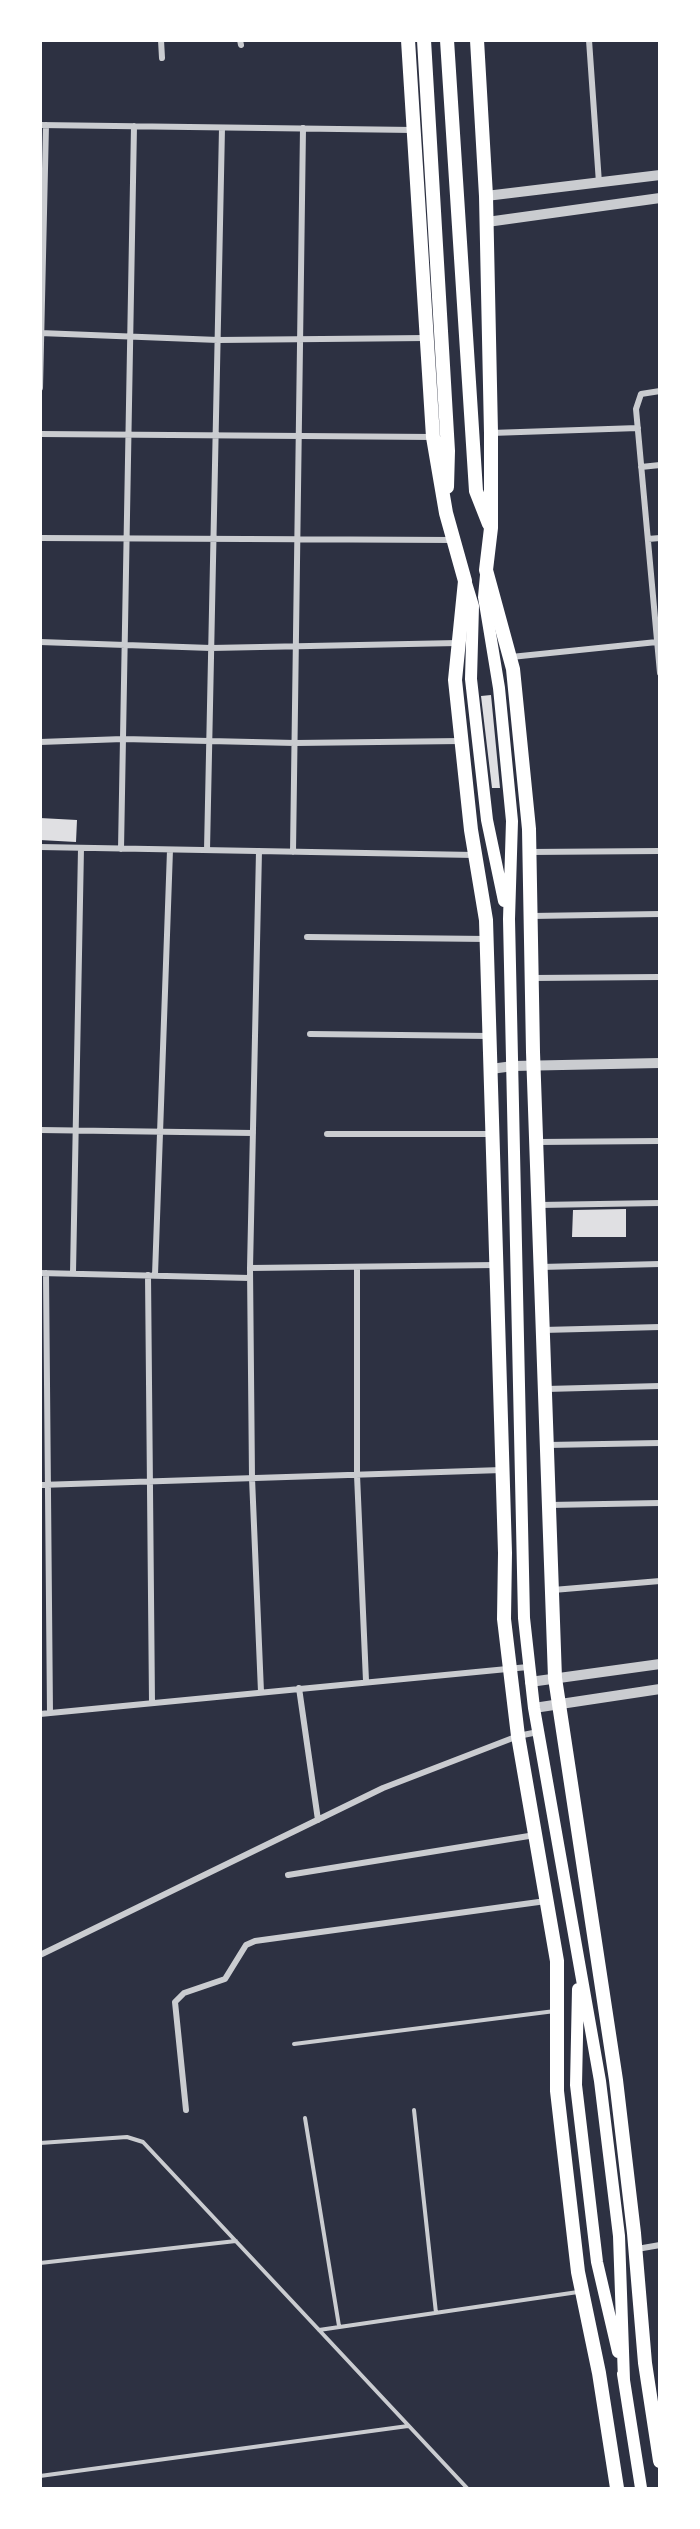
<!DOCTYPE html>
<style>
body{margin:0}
#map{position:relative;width:700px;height:2529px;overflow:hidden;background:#2d3142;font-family:Rubik,sans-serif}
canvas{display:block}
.frame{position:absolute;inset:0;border:42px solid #fff;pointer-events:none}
</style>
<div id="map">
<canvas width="700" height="2529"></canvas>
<div class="frame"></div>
</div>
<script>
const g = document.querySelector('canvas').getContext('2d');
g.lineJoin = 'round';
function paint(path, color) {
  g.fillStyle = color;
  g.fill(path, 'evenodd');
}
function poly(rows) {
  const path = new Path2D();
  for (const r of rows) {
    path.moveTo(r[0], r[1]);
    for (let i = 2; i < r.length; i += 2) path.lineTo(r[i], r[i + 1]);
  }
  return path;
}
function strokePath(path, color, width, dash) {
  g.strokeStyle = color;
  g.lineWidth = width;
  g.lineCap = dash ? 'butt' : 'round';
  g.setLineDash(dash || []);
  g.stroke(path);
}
paint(poly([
 [491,695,500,788,492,788,481,696],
 [40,818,77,820,76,842,40,840],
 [626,1209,626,1237,572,1237,573,1210]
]), '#e0e0e3');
strokePath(poly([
 [294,2044,555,2011],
 [414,2110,436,2313],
 [305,2118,339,2326],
 [40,2143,127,2137,143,2142,467,2488],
 [40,2263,236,2241],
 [319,2330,578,2292],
 [40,2476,408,2426]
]), '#caccd0', 4);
strokePath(poly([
 [161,40,162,58],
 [240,40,241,45],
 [589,40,599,183],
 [40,125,413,130],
 [40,333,218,340,426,338],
 [40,388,46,125],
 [660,391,641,394,636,409,660,673],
 [491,433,638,428],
 [40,434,433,437],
 [641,467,660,465],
 [40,538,453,540],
 [648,539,660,538],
 [40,642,211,648,458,643],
 [511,657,657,642],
 [40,742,123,739,295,743,461,741],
 [40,847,474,855],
 [121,849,134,126],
 [207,850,222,128],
 [259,851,250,1268,252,1478,261,1692],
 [293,852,303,128],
 [529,852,660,851],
 [531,916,660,914],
 [307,937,487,939],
 [532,978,660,977],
 [310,1034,490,1036],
 [40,1130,253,1133],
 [327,1134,493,1134],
 [537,1142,660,1141],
 [539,1205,660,1203],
 [357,1267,357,1475,366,1681],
 [541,1267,660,1264],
 [250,1268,496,1265],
 [40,1273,250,1278],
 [46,1273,50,1713],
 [73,1273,81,848],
 [148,1275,152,1703],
 [155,1275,170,850],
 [543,1330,660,1327],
 [546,1389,660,1386],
 [547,1445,660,1443],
 [40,1485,502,1470],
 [549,1505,660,1503],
 [553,1590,660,1581],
 [299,1688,318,1820],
 [40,1714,528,1667],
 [288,1875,535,1835],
 [40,1955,383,1788,518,1736,538,1732],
 [186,2110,175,2002,184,1993,225,1979,246,1945,255,1941,546,1901],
 [637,2249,660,2245]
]), '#caccd0', 6);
strokePath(poly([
 [486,196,660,175],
 [487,222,660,198],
 [491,1069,513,1066,660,1063],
 [530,1682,660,1664],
 [534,1708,660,1689]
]), '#caccd0', 10);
strokePath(poly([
 [486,575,484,597,499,688,512,821,509,919,524,1618,534,1708,600,2081,619,2236,624,2380],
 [466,583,473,606,471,679,487,820,504,901],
 [578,1989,576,2085,597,2262,618,2352],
 [623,2374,641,2488]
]), '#fff', 12);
strokePath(poly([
 [408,40,433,437,446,513,465,581,455,680,471,830,486,920,505,1553,504,1619,518,1736,557,1961,557,2091,578,2272,599,2373,617,2488],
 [424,40,448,451,447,487],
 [447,40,476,491,489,524],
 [477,40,486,196,491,433,491,528,486,570,513,669,529,829,533,1052,555,1678,616,2080,634,2233,645,2363,660,2461]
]), '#fff', 14);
</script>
